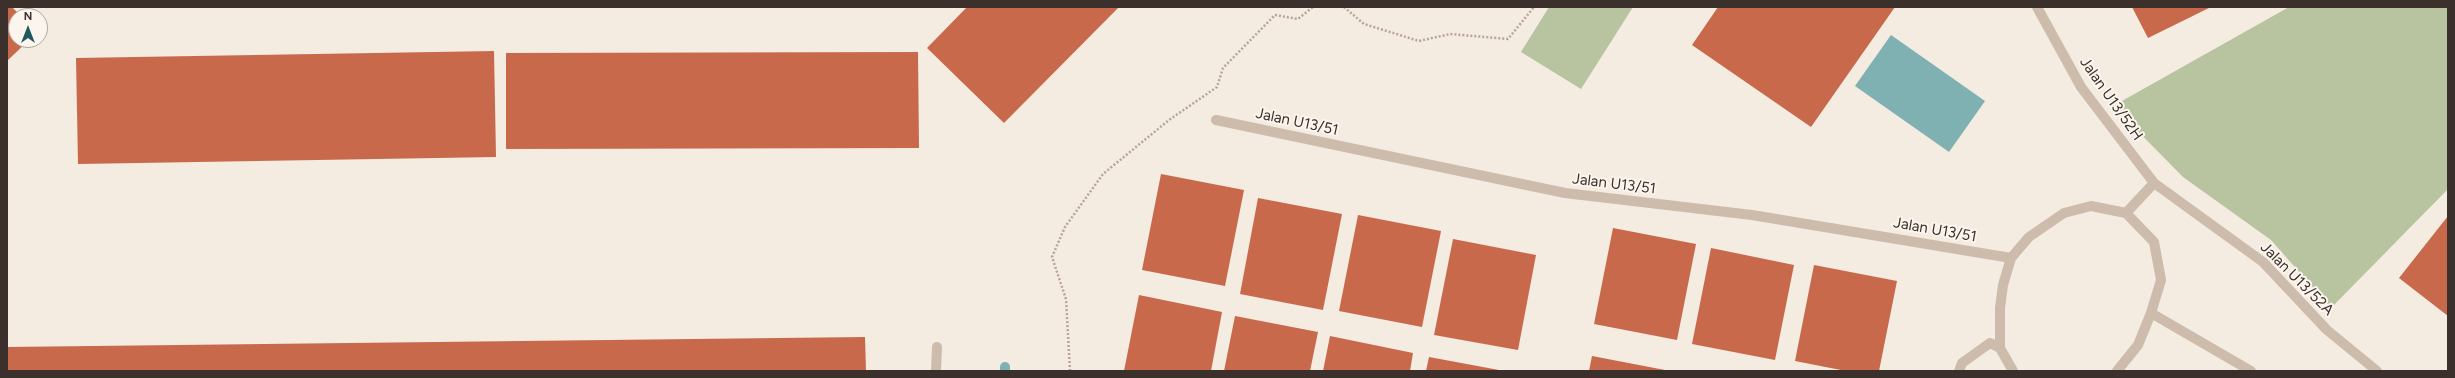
<!DOCTYPE html>
<style>
body{margin:0}
#map{position:relative;width:2455px;height:378px;overflow:hidden;background:#f4ebe1;font-family:Figtree,sans-serif}
canvas{display:block}
.frame{position:absolute;inset:0;border:8px solid #3b302b;pointer-events:none}
.north{position:absolute;left:8px;top:8px;width:40px;height:40px;box-sizing:border-box;background:#fbf5ee;border:1px solid #aea6a0;border-radius:50%;rotate:0deg;font-size:11px;font-weight:700;line-height:16px;text-align:center;color:#3b302b}
.north::after{content:'';display:block;margin:auto;width:14px;height:18px;background:#1f5a5e;clip-path:polygon(50% 0,100% 100%,50% 72%,0 100%)}
</style>
<div id="map">
<canvas width="2455" height="378"></canvas>
<div class="frame"></div>
<div class="north">N</div>
</div>
<script>
const g = document.querySelector('canvas').getContext('2d');
g.lineJoin = 'round';
function paint(path, color) {
  g.fillStyle = color;
  g.fill(path, 'evenodd');
}
function poly(rows) {
  const path = new Path2D();
  for (const r of rows) {
    path.moveTo(r[0], r[1]);
    for (let i = 2; i < r.length; i += 2) path.lineTo(r[i], r[i + 1]);
  }
  return path;
}
function strokePath(path, color, width, dash) {
  g.strokeStyle = color;
  g.lineWidth = width;
  g.lineCap = dash ? 'butt' : 'round';
  g.setLineDash(dash || []);
  g.stroke(path);
}
function drawText(font, color, halo, rows, align = 'center') {
  g.font = font + ' Figtree,sans-serif';
  g.lineWidth = 4;
  g.setLineDash([]);
  g.textBaseline = 'middle';
  g.strokeStyle = halo;
  g.fillStyle = color;
  for (const [text, x, y, turn = 0] of rows) {
    g.save();
    g.translate(x, y);
    g.rotate((+turn || 0) * Math.PI / 180);
    g.textAlign = isNaN(turn) ? turn : align;
    if (halo) g.strokeText(text, 0, 0);
    g.fillText(text, 0, 0);
    g.restore();
  }
}
paint(poly([
 [1549,7,1633,7,1581,89,1521,52],
 [2289,7,2448,7,2448,189,2331,308,2271,240,2183,177,2113,106]
]), '#b8c4a0');
paint(poly([
 [1891,35,1985,101,1949,152,1855,86]
]), '#7fb0b2');
strokePath(poly([
 [1005,367,1005,371]
]), '#7fb0b2', 10);
paint(poly([
 [7,7,12,7,21,16,16,16,16,40,29,40,7,61],
 [967,7,1119,7,1004,123,927,48],
 [1718,7,1895,7,1811,127,1692,45],
 [2132,7,2211,7,2148,38],
 [494,51,496,157,78,164,76,58],
 [918,52,919,148,506,149,506,53],
 [1161,174,1244,190,1225,286,1142,270],
 [1258,198,1342,214,1323,310,1240,294],
 [1358,215,1441,231,1422,327,1339,311],
 [2448,216,2448,316,2399,278],
 [1613,228,1696,244,1677,340,1594,324],
 [1453,239,1536,255,1518,350,1434,335],
 [1711,248,1794,265,1775,360,1692,344],
 [1814,265,1897,281,1879,371,1846,371,1795,361],
 [1139,295,1222,312,1211,371,1124,371],
 [1235,316,1318,332,1310,371,1224,371],
 [1330,336,1413,353,1410,371,1323,371],
 [865,337,866,371,7,371,7,347],
 [1592,356,1665,370,1665,371,1589,371],
 [1429,357,1499,370,1499,371,1426,371]
]), '#c8694b');
strokePath(poly([
 [1344,7,1364,24,1419,41,1450,34,1508,39,1534,7],
 [1070,371,1066,299,1052,257,1065,227,1103,174,1169,120,1217,87,1223,68,1275,15,1298,19,1313,7]
]), '#b9a596', 2.5, [2, 2]);
strokePath(poly([
 [2037,7,2081,87,2154,183,2263,262,2327,330,2377,371],
 [1216,120,1565,193,1752,215,2011,258],
 [2126,213,2154,183],
 [2151,313,2251,371],
 [936,371,937,347],
 [1959,371,1962,363,1990,343,2000,348],
 [2013,371,2000,348,2000,308,2003,285,2011,258,2029,237,2064,213,2091,206,2126,213,2154,242,2161,280,2151,313,2138,345,2117,371]
]), '#cdbbac', 10);
drawText('15px', '#3b302b', '#fbf5ee', [
 ["Jalan U13/52H",2111,99,55],
 ["Jalan U13/51",1297,122,12],
 ["Jalan U13/51",1614,184,7],
 ["Jalan U13/51",1935,230,10],
 ["Jalan U13/52A",2297,279,45]
]);
</script>
